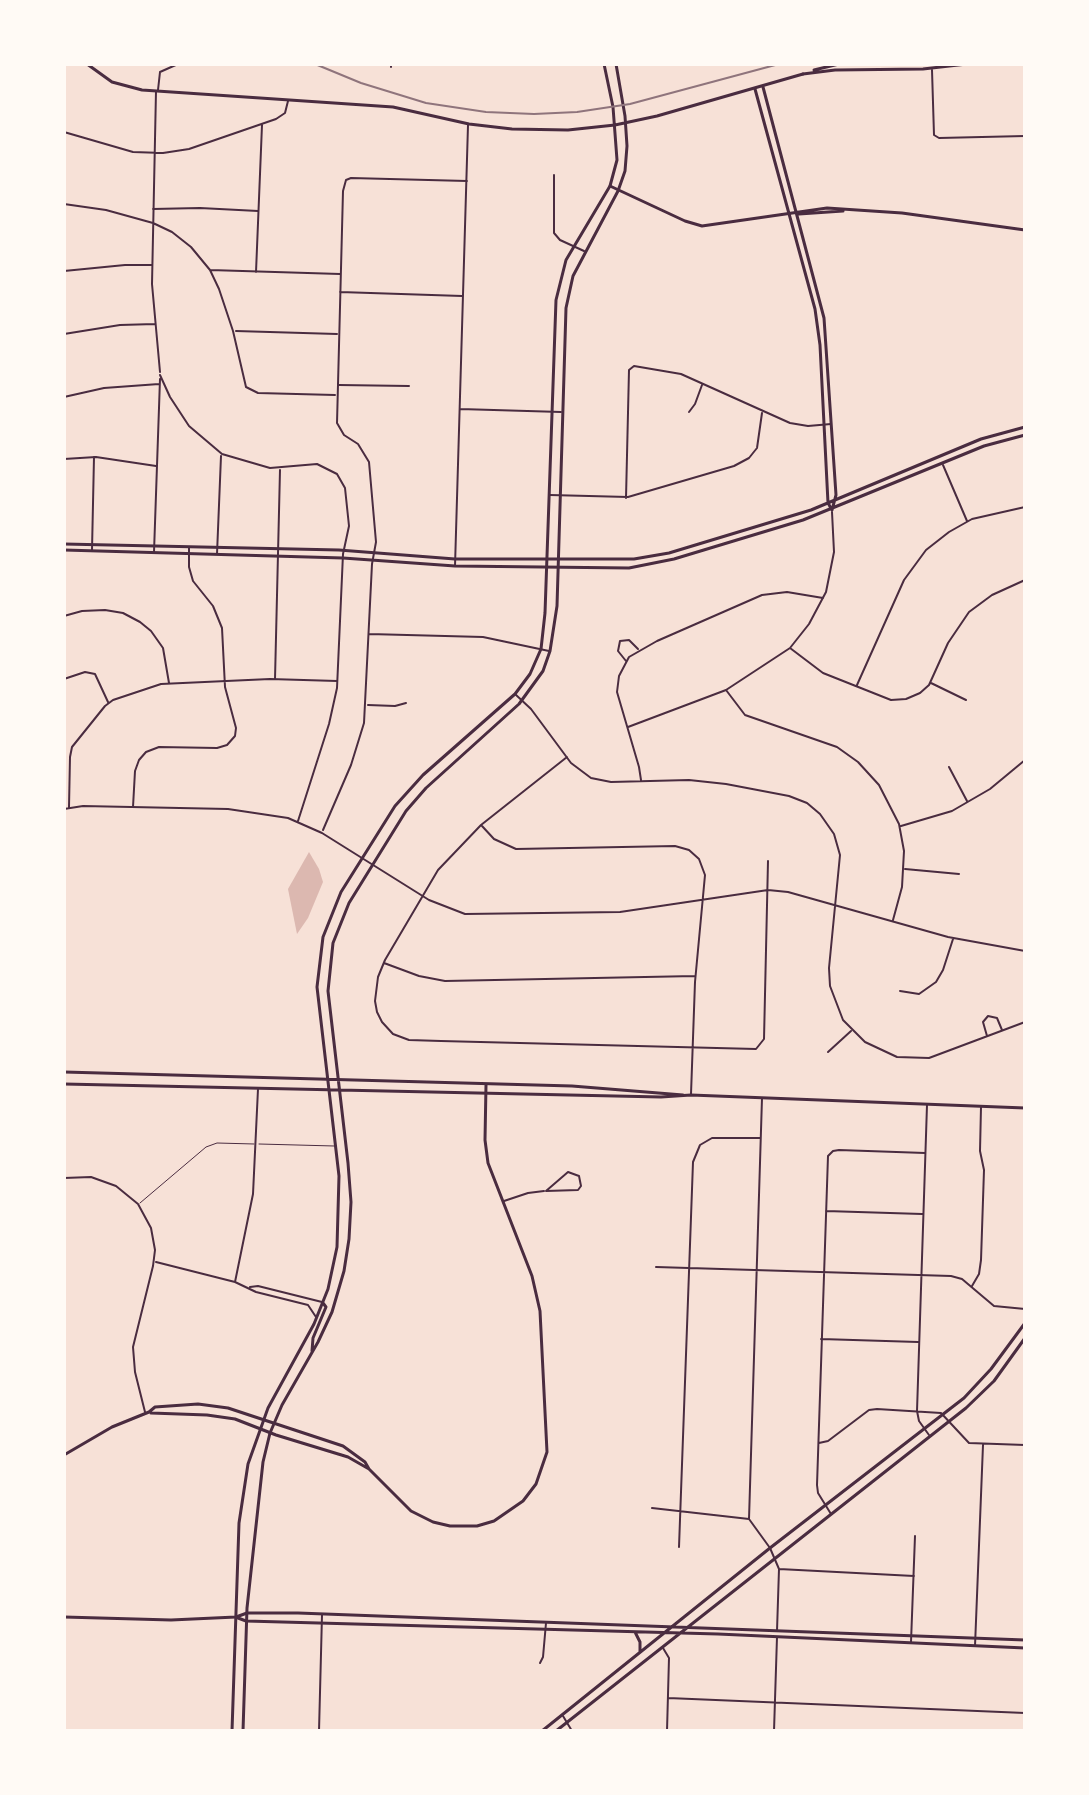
<!DOCTYPE html>
<style>
body{margin:0}
#map{position:relative;width:1089px;height:1795px;overflow:hidden;background:#f7e1d7;font-family:"PT Serif",serif}
canvas{display:block}
.frame{position:absolute;inset:0;border:66px solid #fffaf5;pointer-events:none}
</style>
<div id="map">
<canvas width="1089" height="1795"></canvas>
<div class="frame"></div>
</div>
<script>
const g = document.querySelector('canvas').getContext('2d');
g.lineJoin = 'round';
function paint(path, color) {
  g.fillStyle = color;
  g.fill(path, 'evenodd');
}
function poly(rows) {
  const path = new Path2D();
  for (const r of rows) {
    path.moveTo(r[0], r[1]);
    for (let i = 2; i < r.length; i += 2) path.lineTo(r[i], r[i + 1]);
  }
  return path;
}
function strokePath(path, color, width, dash) {
  g.strokeStyle = color;
  g.lineWidth = width;
  g.lineCap = dash ? 'butt' : 'round';
  g.setLineDash(dash || []);
  g.stroke(path);
}
paint(poly([
 [309,852,319,869,323,882,308,918,297,934,288,889]
]), '#dcb8b0');
strokePath(poly([
 [259,1144,334,1146],
 [140,1203,206,1147,217,1143,254,1144]
]), '#4a2c40', 1);
strokePath(poly([
 [391,67,391,64],
 [932,70,934,135,939,138,1025,136],
 [158,90,160,72,178,64],
 [156,91,152,284,160,372],
 [64,132,133,152,163,153,189,149,276,119,285,113,288,101],
 [554,175,554,233,560,240,584,251],
 [64,204,106,210,153,223,172,232,191,247,210,270,219,289,233,331,246,387,258,393,335,395],
 [153,209,200,208,258,211],
 [210,270,340,274],
 [64,271,125,265,151,265],
 [256,272,262,125],
 [340,292,462,296],
 [236,331,337,334],
 [64,334,120,325,155,324],
 [160,375,170,397,189,426,222,454,270,468,317,464,337,474,345,488,349,526,343,554,337,688,329,724,298,821],
 [339,385,409,386],
 [64,397,104,388,159,384],
 [460,409,561,412],
 [689,412,695,404,702,385],
 [64,459,96,457,156,466],
 [943,465,967,521],
 [550,495,628,497,734,466,749,458,757,448,762,413],
 [626,498,629,370,634,366,681,374,790,423,808,426,831,424],
 [92,550,94,457],
 [154,552,160,379],
 [217,554,221,456],
 [455,566,468,125],
 [64,616,82,611,105,610,123,613,140,622,151,631,163,648,169,683],
 [369,634,483,637,549,651],
 [790,648,823,673,891,700,906,699,920,693,929,685,948,643,969,612,992,595,1025,580],
 [626,661,618,651,620,641,629,640,638,649],
 [64,679,85,672,95,674,108,702],
 [275,679,280,470],
 [931,683,966,700],
 [857,685,904,580,926,550,949,532,972,519,1025,507],
 [726,690,745,715,837,747,858,762,879,785,899,824,904,851,902,887,893,920],
 [515,694,531,709,571,763,591,778,611,782,689,780,726,784,789,796,807,803,820,814,834,834,840,855,829,968,830,986,843,1020,865,1042,897,1057,929,1058,1025,1022],
 [368,705,395,706,406,703],
 [628,727,726,690,790,648,809,624,826,592,834,552,832,512],
 [567,757,481,825,438,870,385,960,378,977,375,1001,377,1012,382,1022,393,1034,409,1040,441,1041,756,1049,764,1039,768,861],
 [949,767,967,801],
 [641,780,639,767,617,692,619,676,629,657,657,641,762,595,787,592,823,598],
 [69,807,70,757,72,747,105,706,113,700,161,684,270,679,337,681],
 [133,807,135,771,139,760,146,752,159,747,217,748,227,745,235,736,236,728,225,687,222,628,213,606,193,581,189,567,189,547],
 [64,809,83,806,228,809,288,818,322,833,429,900,465,914,620,912,768,890,788,892,948,937,1025,951],
 [482,826,494,839,516,849,675,846,689,850,699,859,705,875,695,982,691,1094],
 [901,826,952,811,990,789,1025,760],
 [323,830,351,765,364,723,372,564,376,542,369,462,358,444,344,435,337,423,343,191,346,180,351,178,467,181],
 [905,869,959,874],
 [384,963,419,976,445,981,695,976],
 [900,991,919,994,936,982,943,970,953,939],
 [987,1036,983,1022,988,1016,997,1018,1002,1030],
 [828,1052,851,1031],
 [927,1105,917,1411,919,1421,929,1435],
 [568,1172,579,1176,581,1186,578,1190,546,1191,568,1172],
 [64,1178,91,1177,116,1186,138,1204,151,1228,155,1250,153,1266,133,1347,135,1372,145,1412],
 [504,1201,528,1193,544,1191],
 [826,1211,922,1214],
 [156,1262,235,1282,256,1292,308,1305,316,1317],
 [656,1267,951,1276,962,1279,994,1306,1025,1309],
 [235,1282,253,1194,258,1089],
 [972,1286,979,1274,981,1260,984,1170,980,1151,981,1107],
 [250,1287,258,1286,322,1302],
 [821,1339,918,1342],
 [819,1443,828,1441,869,1410,877,1409,941,1413,969,1443,1025,1445],
 [652,1508,749,1519,770,1548,779,1569,777,1631],
 [831,1514,818,1493,817,1485,828,1156,833,1151,839,1150,925,1153],
 [749,1519,762,1098],
 [679,1547,693,1162,700,1145,712,1138,760,1138],
 [779,1569,914,1576],
 [911,1642,915,1536],
 [975,1646,983,1445],
 [663,1648,669,1658,667,1731],
 [540,1663,543,1657,546,1623],
 [668,1698,1025,1713],
 [563,1716,572,1731],
 [319,1731,322,1615],
 [774,1731,777,1637]
]), '#4a2c40', 2);
strokePath(poly([
 [87,64,112,82,142,90,393,107,469,124,512,129,568,130,615,125],
 [763,87,824,318,836,495,832,510],
 [755,89,815,309,820,345,828,503,832,510],
 [610,186,685,221,702,226,827,208,902,213,1025,230],
 [799,214,843,211],
 [64,544,339,550,455,559,634,559,669,553,811,510,981,439,1025,427],
 [64,550,343,558,455,566,629,568,674,559,803,520,984,446,1025,435],
 [151,1413,207,1415,235,1419,276,1435,348,1457,369,1469],
 [64,1455,112,1427,149,1412,155,1407,198,1404,228,1408,343,1446,365,1462,369,1469,411,1511,433,1522,450,1526,477,1526,494,1521,523,1501,536,1484,547,1452,540,1311,532,1276,488,1163,485,1140,486,1085],
 [64,1617,171,1620,236,1617,247,1613,298,1613,1025,1640],
 [238,1618,246,1621,718,1634,1025,1648],
 [635,1632,640,1642,640,1651],
 [542,1731,770,1548,964,1398,991,1369,1025,1323],
 [556,1731,966,1408,994,1381,1025,1338]
]), '#4a2c40', 3);
strokePath(poly([
 [615,125,657,116,803,74],
 [64,1072,572,1086,683,1095],
 [64,1084,661,1097,691,1095,1025,1108],
 [312,1351,313,1338,326,1307,323,1303],
 [232,1731,239,1523,248,1464,268,1408,314,1324,328,1289,337,1247,339,1176,317,987,323,937,341,892,395,806,423,775,515,694,530,674,541,649,545,613,556,300,566,260,610,186,617,160,613,107,604,64],
 [243,1731,247,1608,263,1462,270,1433,282,1405,318,1342,332,1312,344,1271,349,1239,351,1202,348,1163,328,991,333,943,349,903,406,811,426,788,519,704,543,671,550,651,557,606,566,308,573,276,618,191,625,171,627,146,625,116,616,64]
]), '#4a2c40', 3);
strokePath(poly([
 [814,70,839,64],
 [803,74,835,70,923,69,967,64]
]), '#4a2c40', 3);
strokePath(poly([
 [315,64,361,83,426,103,486,112,534,114,577,112,630,104,779,64]
]), '#8f747c', 2);
</script>
